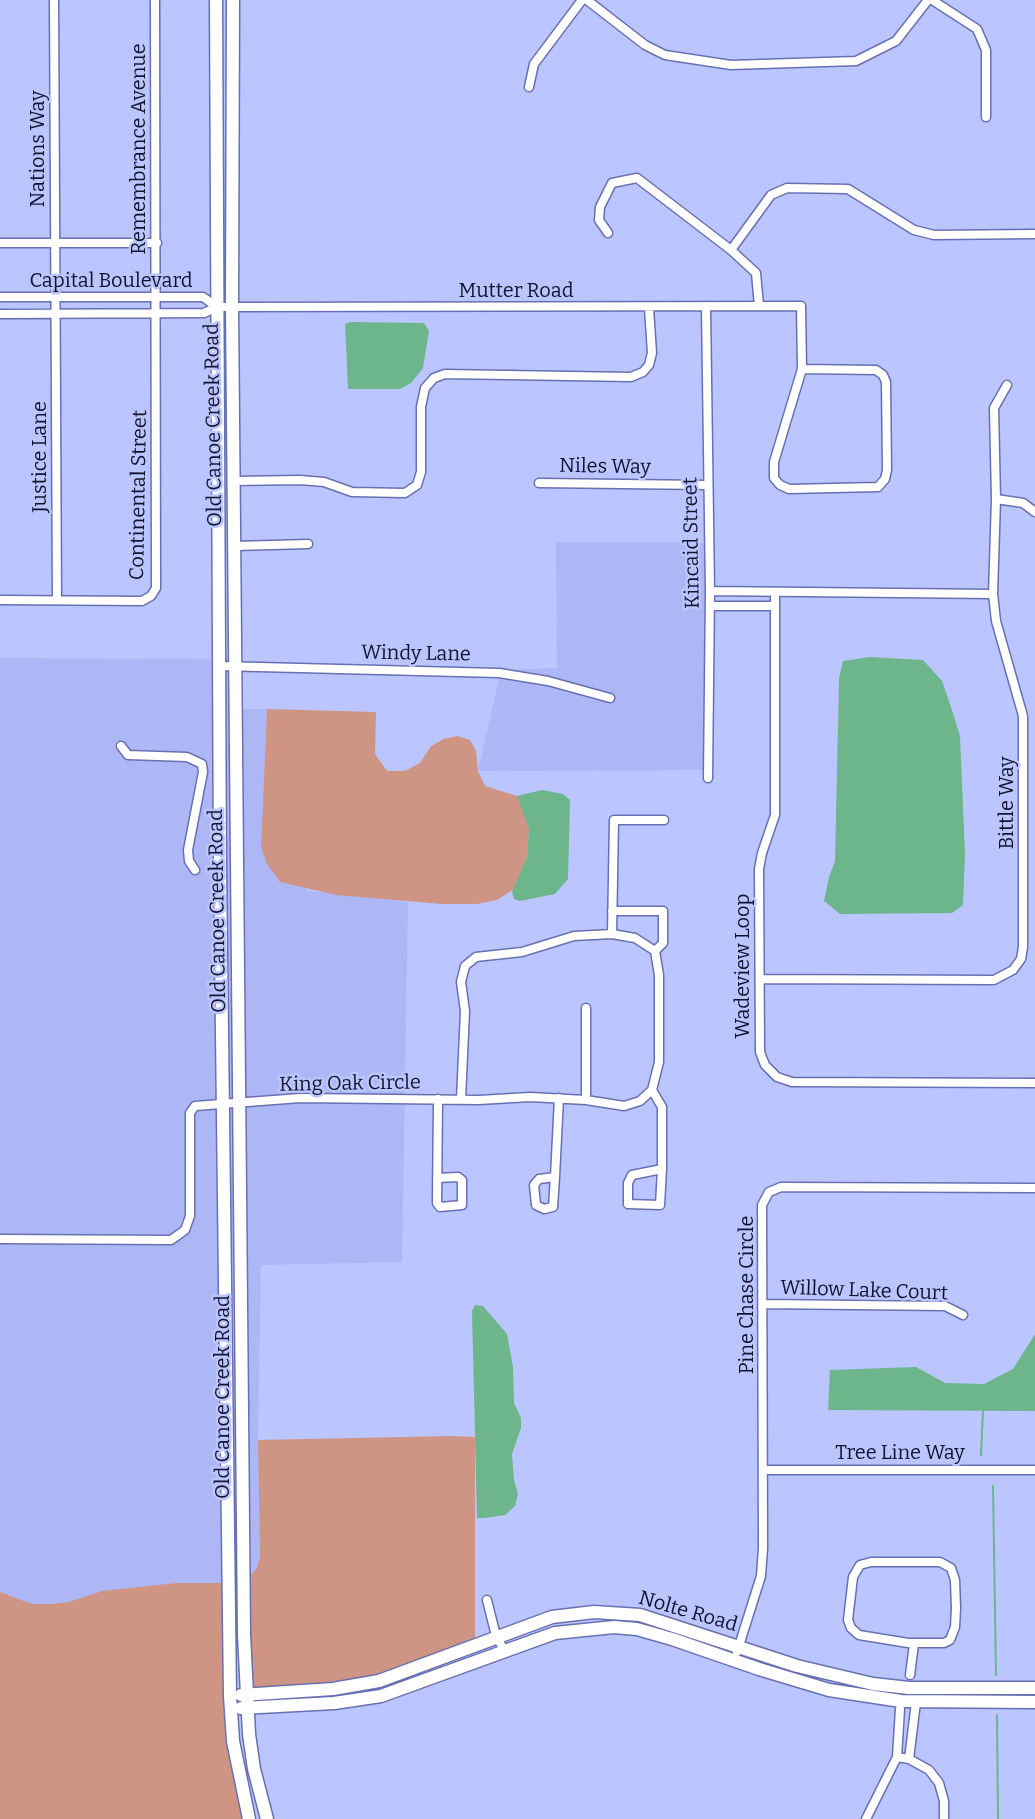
<!DOCTYPE html>
<style>
body{margin:0}
canvas{display:block;background:#bbc5ff}
</style>
<canvas width="1035" height="1819"></canvas>
<script>
const g = document.querySelector('canvas').getContext('2d');
g.lineJoin = 'round';
function paint(path, color) {
  g.fillStyle = color;
  g.fill(path, 'evenodd');
}
function poly(rows) {
  const path = new Path2D();
  for (const r of rows) {
    path.moveTo(r[0], r[1]);
    for (let i = 2; i < r.length; i += 2) path.lineTo(r[i], r[i + 1]);
  }
  return path;
}
function strokePath(path, color, width, dash) {
  g.strokeStyle = color;
  g.lineWidth = width;
  g.lineCap = dash ? 'butt' : 'round';
  g.setLineDash(dash || []);
  g.stroke(path);
}
function drawText(font, color, halo, rows, align = 'center') {
  g.font = font + ' Bitter,serif';
  g.lineWidth = 5;
  g.setLineDash([]);
  g.textBaseline = 'middle';
  g.strokeStyle = halo;
  g.fillStyle = color;
  for (const [text, x, y, turn = 0] of rows) {
    g.save();
    g.translate(x, y);
    g.rotate((+turn || 0) * Math.PI / 180);
    g.textAlign = isNaN(turn) ? turn : align;
    if (halo) g.strokeText(text, 0, 0);
    g.fillText(text, 0, 0);
    g.restore();
  }
}
paint(poly([
 [556,542,708,543,708,770,478,771,501,670,557,668],
 [0,658,215,659,225,1583,138,1587,120,1591,102,1591,68,1602,51,1604,32,1604,0,1592],
 [223,659,232,659,237,1260,230,1260],
 [240,709,267,709,261,847,308,891,408,902,402,1262,261,1265,258,1440,260,1558,256,1570,248,1577],
 [231,1412,239,1412,240,1580,233,1582]
]), '#adb7f5');
paint(poly([
 [267,709,376,712,375,754,387,771,405,771,420,763,431,746,444,739,457,736,470,740,476,751,478,771,485,786,517,796,524,811,529,829,527,857,514,889,497,900,477,904,442,904,336,895,280,882,267,864,261,847],
 [452,1436,475,1437,475,1640,378,1677,333,1685,251,1689,248,1577,256,1570,260,1558,258,1440],
 [176,1583,225,1583,245,1819,0,1819,0,1592,32,1604,51,1604,68,1602,102,1591]
]), '#cf9584');
paint(poly([
 [350,322,424,323,429,331,423,368,411,383,400,389,348,389,345,324],
 [870,657,923,660,942,681,951,707,960,736,965,854,963,905,952,913,840,914,824,901,829,877,835,861,839,679,843,661],
 [542,790,563,794,570,800,568,879,555,894,520,901,514,899,512,892,527,857,529,829,517,796],
 [475,1305,483,1306,507,1334,513,1367,514,1403,521,1418,521,1428,512,1454,514,1480,518,1494,515,1506,505,1515,484,1518,477,1518,472,1311],
 [1035,1334,1035,1411,828,1410,830,1370,916,1367,945,1383,984,1384,1013,1369]
]), '#6db58b');
strokePath(poly([
 [981,1455,983,1410],
 [993,1486,996,1675],
 [997,1715,998,1819]
]), '#6db58b', 2);
const street = poly([
 [54,0,57,600],
 [587,0,645,45,665,55,731,65,856,61,896,41,928,0],
 [932,0,977,29,986,50,986,117],
 [529,87,534,64,582,0],
 [608,233,599,220,600,207,612,183,637,178,731,250,756,273,759,306],
 [0,243,157,243],
 [731,250,771,195,787,188,848,189,914,230,934,235,1035,234],
 [0,297,203,297,217,307],
 [706,307,710,591,708,778],
 [0,314,204,313,217,307,232,307,801,306,802,369],
 [802,369,876,370,883,375,886,382,887,470,885,479,878,487,789,489,780,485,774,478,774,462,802,369],
 [234,481,300,480,324,482,352,492,405,493,417,485,421,472,421,407,425,388,434,378,445,374,631,377,643,372,649,365,652,353,649,308],
 [539,483,708,485],
 [996,499,1023,503,1035,512],
 [235,546,308,544],
 [710,591,993,594],
 [775,592,775,815,762,853,759,869,760,1052,765,1065,777,1077,792,1082,1035,1083],
 [0,600,142,601,151,596,156,588,155,0],
 [710,606,775,606],
 [219,666,499,673,548,681,610,698],
 [121,746,128,755,187,757,202,764,203,772,188,850,189,861,195,870],
 [612,911,663,911,663,943,655,951],
 [612,934,614,820,664,820],
 [760,979,994,980,1013,970,1021,959,1023,947,1023,716,996,621,993,594,996,499,994,408,1007,385],
 [586,1008,586,1100],
 [652,1090,662,1107,662,1169,660,1205,628,1204,628,1183,632,1175,662,1169],
 [555,1177,539,1179,534,1185,536,1205,544,1209,553,1207,555,1177,559,1098],
 [437,1178,458,1177,462,1180,462,1205,440,1207,437,1203,438,1099],
 [0,1239,171,1240,185,1230,190,1216,190,1113,195,1106,300,1098,479,1100,530,1097,586,1100,624,1106,640,1101,652,1090,659,1062,659,975,655,951,635,938,612,934,574,936,522,952,476,957,465,966,461,982,465,1011,461,1099],
 [763,1304,945,1306,963,1315],
 [764,1470,1035,1470],
 [871,1562,940,1562,951,1568,955,1580,956,1608,955,1627,950,1640,944,1643,908,1643,859,1635,851,1628,848,1620,853,1577,860,1565,871,1562],
 [487,1600,496,1636,504,1650],
 [737,1652,761,1576,763,1548,762,1205,769,1192,781,1187,1035,1188],
 [910,1675,914,1644],
 [897,1757,909,1759,929,1770,939,1783,944,1801,944,1819],
 [909,1759,916,1702],
 [866,1819,897,1757,900,1709]
]);
const secondary = poly([
 [216,0,220,868,230,1696,233,1741,249,1819],
 [233,0,232,307,244,1635,249,1734,254,1769,267,1819],
 [241,1695,333,1689,379,1681,552,1617,594,1612,640,1615,797,1666,873,1684,909,1688,1035,1688],
 [241,1708,334,1703,381,1696,555,1633,614,1627,637,1629,672,1639,759,1669,829,1690,901,1701,1035,1702]
]);
strokePath(street, '#6870b2', 11);
strokePath(secondary, '#6870b2', 15);
strokePath(street, '#fff', 8);
strokePath(secondary, '#fff', 12);
drawText('20px', '#12142e', '#bbc5ff', [
 ["Nations Way",38,149,-90],
 ["Remembrance Avenue",139,149,-90],
 ["Capital Boulevard",111,281],
 ["Mutter Road",516,291],
 ["Old Canoe Creek Road",214,425,-91],
 ["Justice Lane",40,457,-90],
 ["Niles Way",605,467,1],
 ["Continental Street",139,495,-89],
 ["Kincaid Street",692,543,-91],
 ["Windy Lane",416,654,1],
 ["Bittle Way",1007,803,-90],
 ["Old Canoe Creek Road",218,911,-91],
 ["Wadeview Loop",743,966,-90],
 ["King Oak Circle",350,1084,-1],
 ["Willow Lake Court",864,1291,2],
 ["Pine Chase Circle",747,1295,-90],
 ["Old Canoe Creek Road",223,1397,-90],
 ["Tree Line Way",900,1453],
 ["Nolte Road",688,1612,16]
]);
</script>
